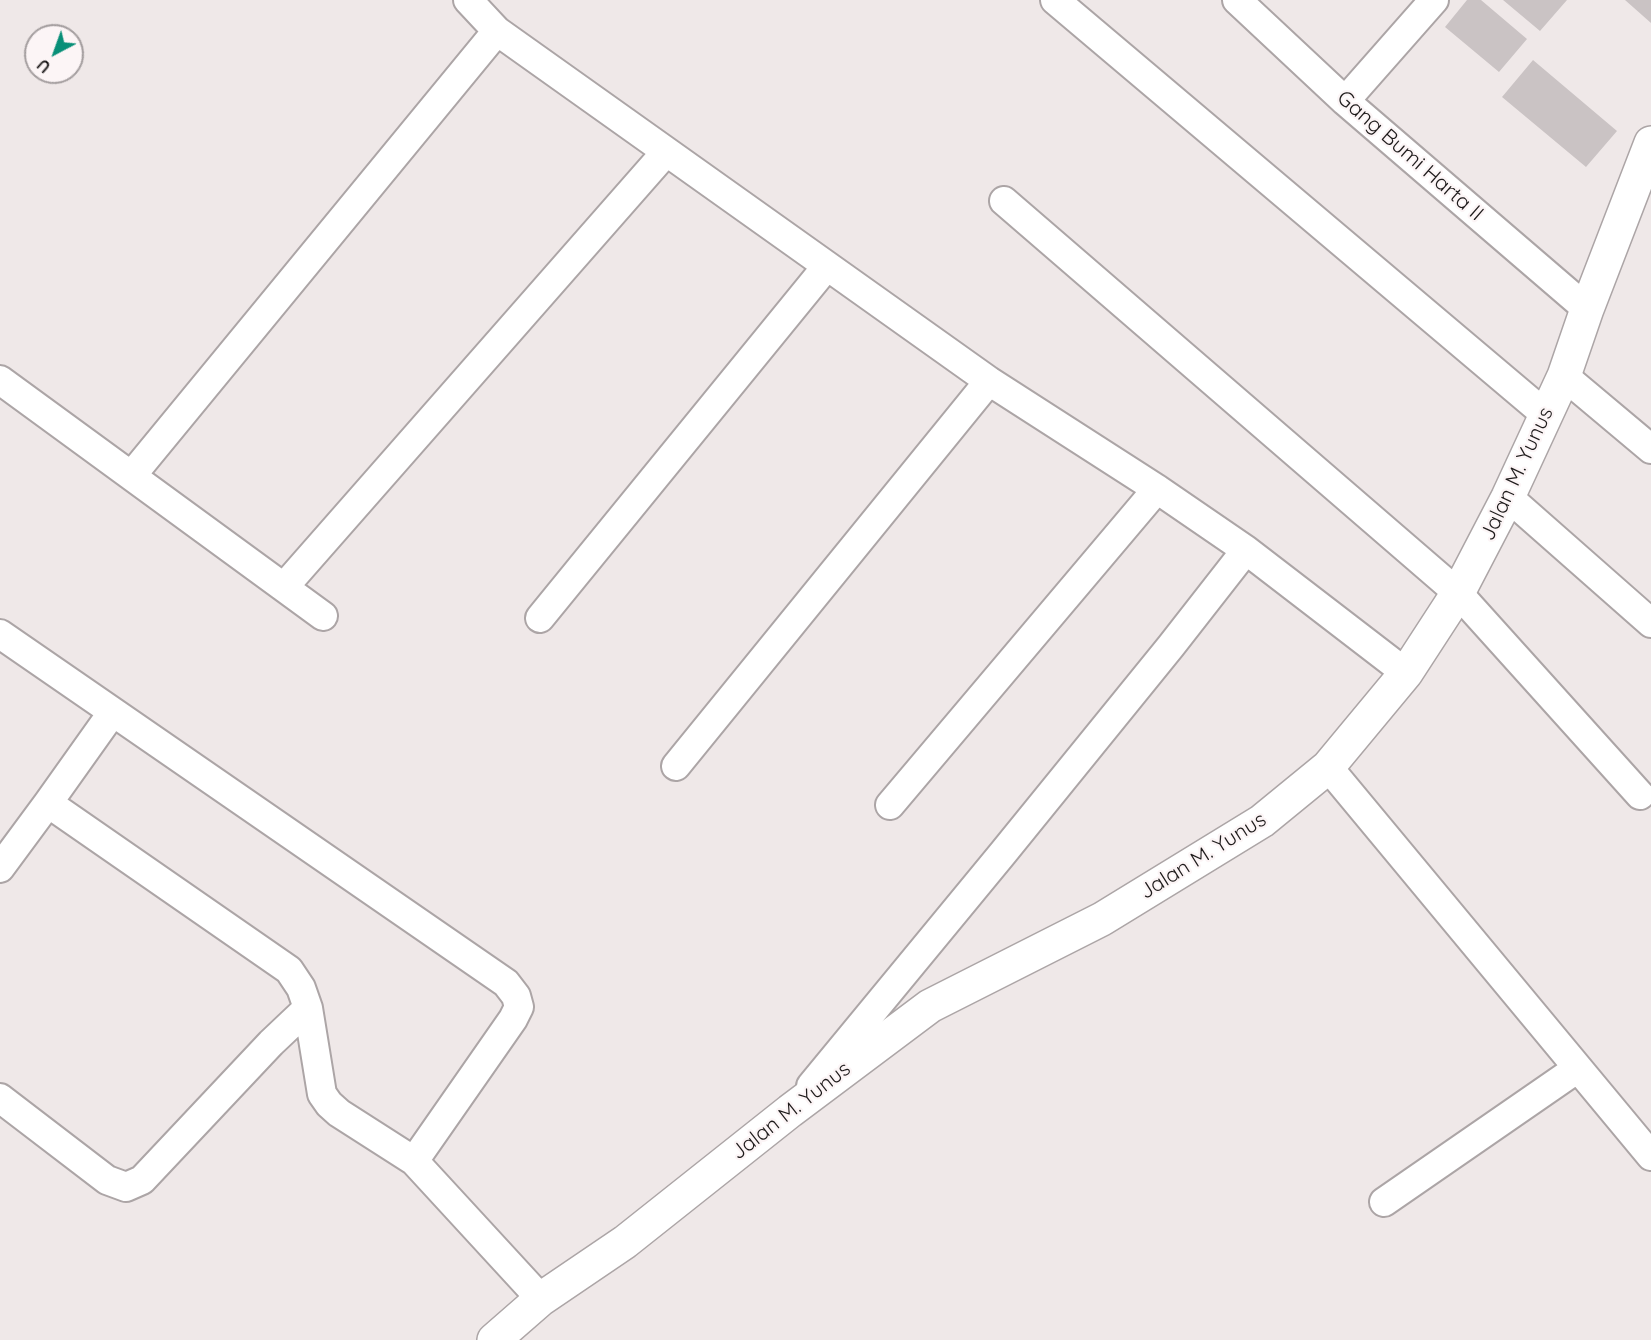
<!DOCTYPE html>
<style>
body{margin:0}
#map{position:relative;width:1651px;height:1340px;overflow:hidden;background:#efe8e8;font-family:Quicksand,sans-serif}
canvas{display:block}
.north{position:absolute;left:24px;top:24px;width:60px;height:60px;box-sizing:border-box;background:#fcf5f6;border:2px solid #a39d9e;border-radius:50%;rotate:221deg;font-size:16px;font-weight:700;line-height:24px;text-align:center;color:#1d1a1a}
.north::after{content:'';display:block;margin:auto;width:21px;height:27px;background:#088f78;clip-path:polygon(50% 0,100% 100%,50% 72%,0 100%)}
</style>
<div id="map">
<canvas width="1651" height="1340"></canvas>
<div class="north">U</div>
</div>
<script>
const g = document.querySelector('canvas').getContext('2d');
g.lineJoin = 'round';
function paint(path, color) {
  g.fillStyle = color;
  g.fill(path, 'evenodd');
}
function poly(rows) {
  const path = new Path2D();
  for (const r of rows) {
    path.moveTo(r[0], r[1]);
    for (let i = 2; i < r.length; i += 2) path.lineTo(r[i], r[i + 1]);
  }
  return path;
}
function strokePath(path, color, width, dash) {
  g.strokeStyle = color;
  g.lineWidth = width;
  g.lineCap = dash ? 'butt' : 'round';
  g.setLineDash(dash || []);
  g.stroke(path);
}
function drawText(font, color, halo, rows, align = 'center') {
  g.font = font + ' Quicksand,sans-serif';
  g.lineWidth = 4.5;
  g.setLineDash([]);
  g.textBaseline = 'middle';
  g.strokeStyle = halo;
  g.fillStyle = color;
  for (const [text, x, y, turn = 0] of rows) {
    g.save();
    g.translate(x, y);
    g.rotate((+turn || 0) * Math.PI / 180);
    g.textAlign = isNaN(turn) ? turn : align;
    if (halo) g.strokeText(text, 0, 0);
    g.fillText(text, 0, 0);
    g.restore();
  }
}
paint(poly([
 [1467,0,1481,0,1527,39,1499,72,1445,27],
 [1503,0,1567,0,1540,31],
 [1625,0,1651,0,1651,23],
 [1533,60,1617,131,1586,167,1502,97]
]), '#cac3c4');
const minor = poly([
 [468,0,497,31,989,381,1157,489,1246,550,1406,673],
 [1055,0,1545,414],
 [1237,0,1345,101,1587,309],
 [1345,101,1434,0],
 [1004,201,1458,593,1640,795],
 [1564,376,1651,449],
 [0,380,323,616],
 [132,475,497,31],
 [1508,497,1651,623],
 [284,587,666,152],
 [540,618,827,266],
 [0,634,506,983,516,996,519,1007,513,1019,414,1161],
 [676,766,989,381],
 [1328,767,1651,1156],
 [48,803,289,970,301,988,308,1008,322,1094,329,1104,339,1113,414,1161,541,1299],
 [890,805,1157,489],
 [0,868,48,803,112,713],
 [811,1086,1003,853,1171,646,1246,550],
 [0,1098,107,1180,126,1187,142,1180,271,1043,308,1008],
 [1384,1202,1578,1068]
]);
const tertiary = poly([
 [494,1340,541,1299,625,1242,790,1111,930,1006,1102,919,1262,821,1328,767,1406,673,1458,593,1508,497,1564,376,1587,309,1651,143]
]);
strokePath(minor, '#aca5a6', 32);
strokePath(tertiary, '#aca5a6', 36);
strokePath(minor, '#fff', 28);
strokePath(tertiary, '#fff', 33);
drawText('21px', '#1d1a1a', '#fcf5f6', [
 ["Gang Bumi Harta II",1410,156,41],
 ["Jalan M. Yunus",1517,474,-65],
 ["Jalan M. Yunus",1203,856,-32],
 ["Jalan M. Yunus",791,1111,-38]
]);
</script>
